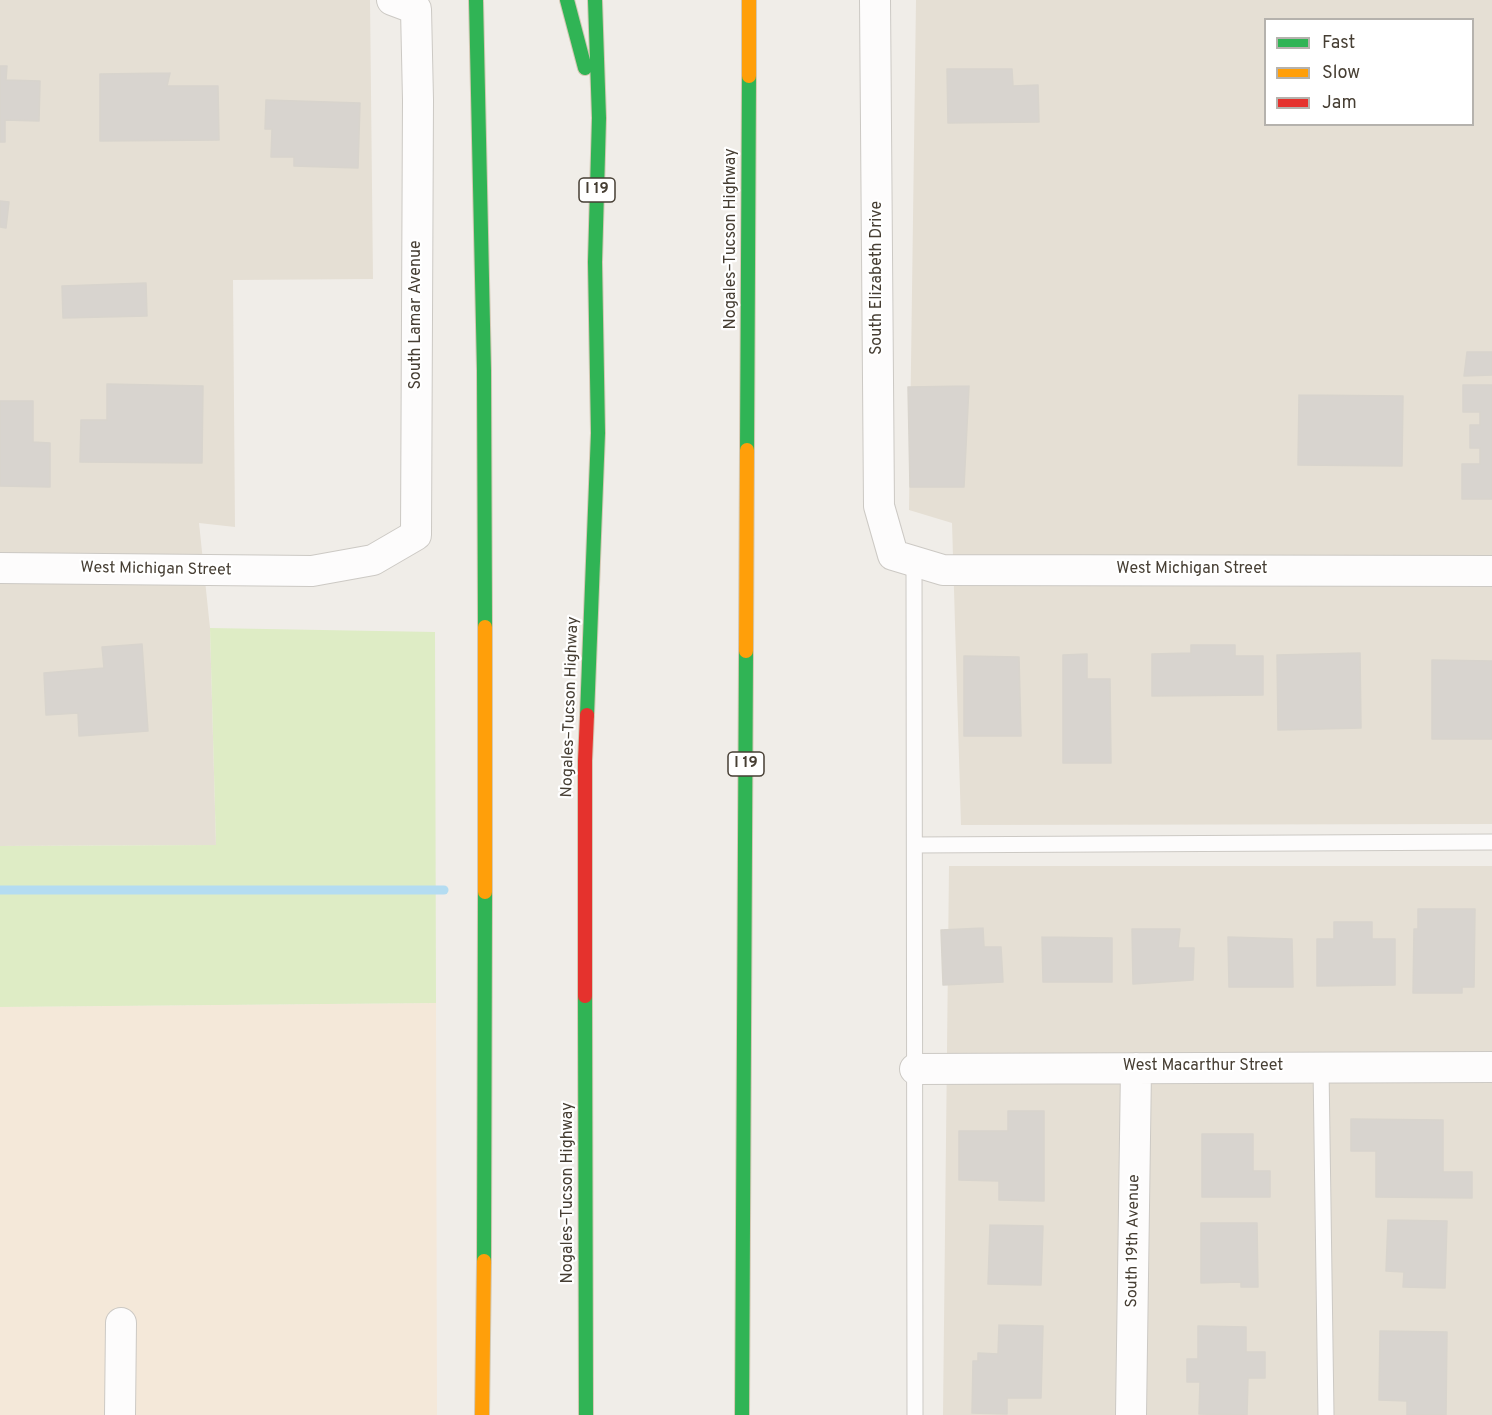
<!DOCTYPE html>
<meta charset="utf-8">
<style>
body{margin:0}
#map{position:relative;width:1492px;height:1415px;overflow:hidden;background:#f0ede8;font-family:Overpass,sans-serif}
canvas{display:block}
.legend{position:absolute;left:1264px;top:18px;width:210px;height:108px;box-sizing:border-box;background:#fff;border:2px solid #b5b2ad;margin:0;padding:8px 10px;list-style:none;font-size:18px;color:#463e33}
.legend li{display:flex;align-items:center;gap:12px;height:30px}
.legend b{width:30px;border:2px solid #b5b2ad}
</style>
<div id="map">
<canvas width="1492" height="1415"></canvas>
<ul class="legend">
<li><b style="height:8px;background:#30b455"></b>Fast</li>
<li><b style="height:8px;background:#ff9f0a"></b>Slow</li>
<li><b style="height:8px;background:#e5322d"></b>Jam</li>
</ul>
</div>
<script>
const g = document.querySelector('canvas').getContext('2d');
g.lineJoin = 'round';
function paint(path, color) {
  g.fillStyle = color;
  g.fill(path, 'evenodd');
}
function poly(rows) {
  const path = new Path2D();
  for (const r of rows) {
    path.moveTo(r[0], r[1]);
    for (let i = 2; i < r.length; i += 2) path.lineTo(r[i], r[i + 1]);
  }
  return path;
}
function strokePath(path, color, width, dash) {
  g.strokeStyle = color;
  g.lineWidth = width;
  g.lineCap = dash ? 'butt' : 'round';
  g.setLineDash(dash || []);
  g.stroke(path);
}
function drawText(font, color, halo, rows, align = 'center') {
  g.font = font + ' Overpass,sans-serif';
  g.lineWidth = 4.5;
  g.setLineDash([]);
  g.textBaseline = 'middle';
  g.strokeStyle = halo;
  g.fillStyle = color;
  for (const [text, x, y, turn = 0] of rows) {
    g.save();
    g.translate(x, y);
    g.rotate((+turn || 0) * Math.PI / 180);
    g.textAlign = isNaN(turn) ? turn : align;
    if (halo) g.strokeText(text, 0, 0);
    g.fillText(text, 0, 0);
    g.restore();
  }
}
paint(poly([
 [0,0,370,0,373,279,233,280,235,527,199,523,210,628,216,845,0,846],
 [916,0,1492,0,1492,824,961,825,952,523,909,510],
 [1266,20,1472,20,1472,124,1266,124],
 [949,866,1492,866,1492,1415,943,1415]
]), '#e5dfd4');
paint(poly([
 [436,1003,437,1415,0,1415,0,1007]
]), '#f4e8d9');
paint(poly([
 [210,628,435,632,436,1003,0,1007,0,846,216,845]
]), '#deecc5');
strokePath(poly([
 [0,890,444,890]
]), '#b4dcf1', 9);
const building = poly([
 [0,66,7,66,6,80,40,81,39,121,5,120,5,142,0,142,0,66],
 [947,69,1012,69,1013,86,1038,85,1039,122,948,123,947,69],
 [170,73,167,86,218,86,219,140,100,141,100,74,170,73],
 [266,100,360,103,358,168,294,166,294,157,271,157,272,129,265,129,266,100],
 [0,201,9,202,6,228,0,227,0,201],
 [146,283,147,316,63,318,62,286,146,283],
 [1467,352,1492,352,1492,375,1464,376,1467,352],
 [107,384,203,386,202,463,80,462,81,420,107,420,107,384],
 [1463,385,1492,385,1492,499,1462,499,1462,464,1480,464,1480,448,1470,448,1470,425,1480,425,1480,412,1463,412,1463,385],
 [969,386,964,487,910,487,908,387,969,386],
 [1299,395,1403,396,1402,466,1298,465,1299,395],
 [0,401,33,401,33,442,50,443,50,487,0,486,0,401],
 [142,644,148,731,79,736,78,713,46,715,44,673,104,668,102,647,142,644],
 [1191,645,1235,645,1235,656,1263,656,1263,695,1152,696,1152,654,1191,653,1191,645],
 [1360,653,1361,728,1278,730,1277,655,1360,653],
 [1087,654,1087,679,1110,679,1111,763,1063,763,1063,655,1087,654],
 [964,656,1019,657,1021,736,964,736,964,656],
 [1432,660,1492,661,1492,739,1432,739,1432,660],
 [1418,909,1475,909,1474,987,1462,987,1462,993,1413,993,1414,929,1418,929,1418,909],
 [1334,922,1372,922,1372,939,1395,939,1395,985,1317,986,1317,939,1334,939,1334,922],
 [983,928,984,947,1001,947,1003,982,943,985,941,930,983,928],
 [1132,929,1180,929,1178,948,1194,948,1193,980,1133,984,1132,929],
 [1042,937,1112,938,1112,982,1043,982,1042,937],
 [1228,937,1292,939,1293,987,1229,987,1228,937],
 [1008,1111,1044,1111,1044,1201,999,1200,999,1181,959,1180,959,1131,1008,1131,1008,1111],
 [1351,1119,1443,1120,1443,1172,1472,1172,1472,1198,1376,1197,1376,1151,1351,1151,1351,1119],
 [1202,1134,1253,1134,1253,1171,1270,1171,1270,1197,1202,1197,1202,1134],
 [1388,1220,1447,1221,1445,1288,1403,1287,1404,1272,1386,1271,1388,1220],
 [1201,1223,1257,1223,1258,1287,1241,1287,1241,1282,1201,1283,1201,1223],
 [990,1225,1043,1226,1041,1285,988,1284,990,1225],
 [999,1325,1043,1326,1041,1398,1007,1398,1007,1414,972,1413,973,1361,978,1361,978,1353,998,1354,999,1325],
 [1198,1326,1246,1327,1246,1352,1265,1352,1265,1378,1248,1378,1247,1415,1199,1414,1200,1382,1187,1382,1187,1359,1198,1359,1198,1326],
 [1380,1331,1447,1332,1446,1415,1407,1415,1407,1401,1379,1400,1380,1331]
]);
paint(building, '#d8d4cf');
strokePath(building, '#d8d4cd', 1.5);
const lane = poly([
 [914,561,915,1415],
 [915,845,1492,842],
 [1321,1067,1326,1415]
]);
const street = poly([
 [875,0,879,506,893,555,943,570,1492,571],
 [0,568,312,571,373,560,416,535,418,100,416,9,392,0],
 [915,1069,1492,1067],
 [120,1415,121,1323],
 [1131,1415,1136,1068]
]);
const fast = poly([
 [476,0,484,371,485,627],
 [567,0,585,68],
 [747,450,749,76],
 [587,715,598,433,595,262,599,118,595,0],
 [585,996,586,1415],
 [484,1261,485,892],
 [742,1415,746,651]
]);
const slow = poly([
 [749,76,749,0],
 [485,627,485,892],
 [746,651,747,450],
 [482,1415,484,1261]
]);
const jam = poly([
 [585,996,585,761,587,715]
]);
strokePath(lane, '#ccc9c4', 17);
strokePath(street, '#ccc9c4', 32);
strokePath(fast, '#d3c8b3', 16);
strokePath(slow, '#d3c8b3', 16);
strokePath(jam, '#d3c8b3', 16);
strokePath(lane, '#fdfcfc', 15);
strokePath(street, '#fdfcfc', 30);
strokePath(fast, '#30b455', 14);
strokePath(slow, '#ff9f0a', 14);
strokePath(jam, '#e5322d', 14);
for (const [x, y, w] of [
 [597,190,36],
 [746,764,36]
]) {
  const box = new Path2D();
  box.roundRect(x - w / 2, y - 12, w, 24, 4.5);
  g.fillStyle = '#fff';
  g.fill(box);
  strokePath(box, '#463e33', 1.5);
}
drawText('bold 15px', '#463e33', null, [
 ["I 19",597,190],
 ["I 19",746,764]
]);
drawText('16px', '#463e33', '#fff', [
 ["Nogales–Tucson Highway",732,239,-90],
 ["South Elizabeth Drive",878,278,-90],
 ["South Lamar Avenue",417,315,-90],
 ["West Michigan Street",156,570,1],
 ["West Michigan Street",1192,570],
 ["Nogales–Tucson Highway",571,707,-88],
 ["West Macarthur Street",1203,1067],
 ["Nogales–Tucson Highway",569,1193,-90],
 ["South 19th Avenue",1134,1241,-89]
]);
</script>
